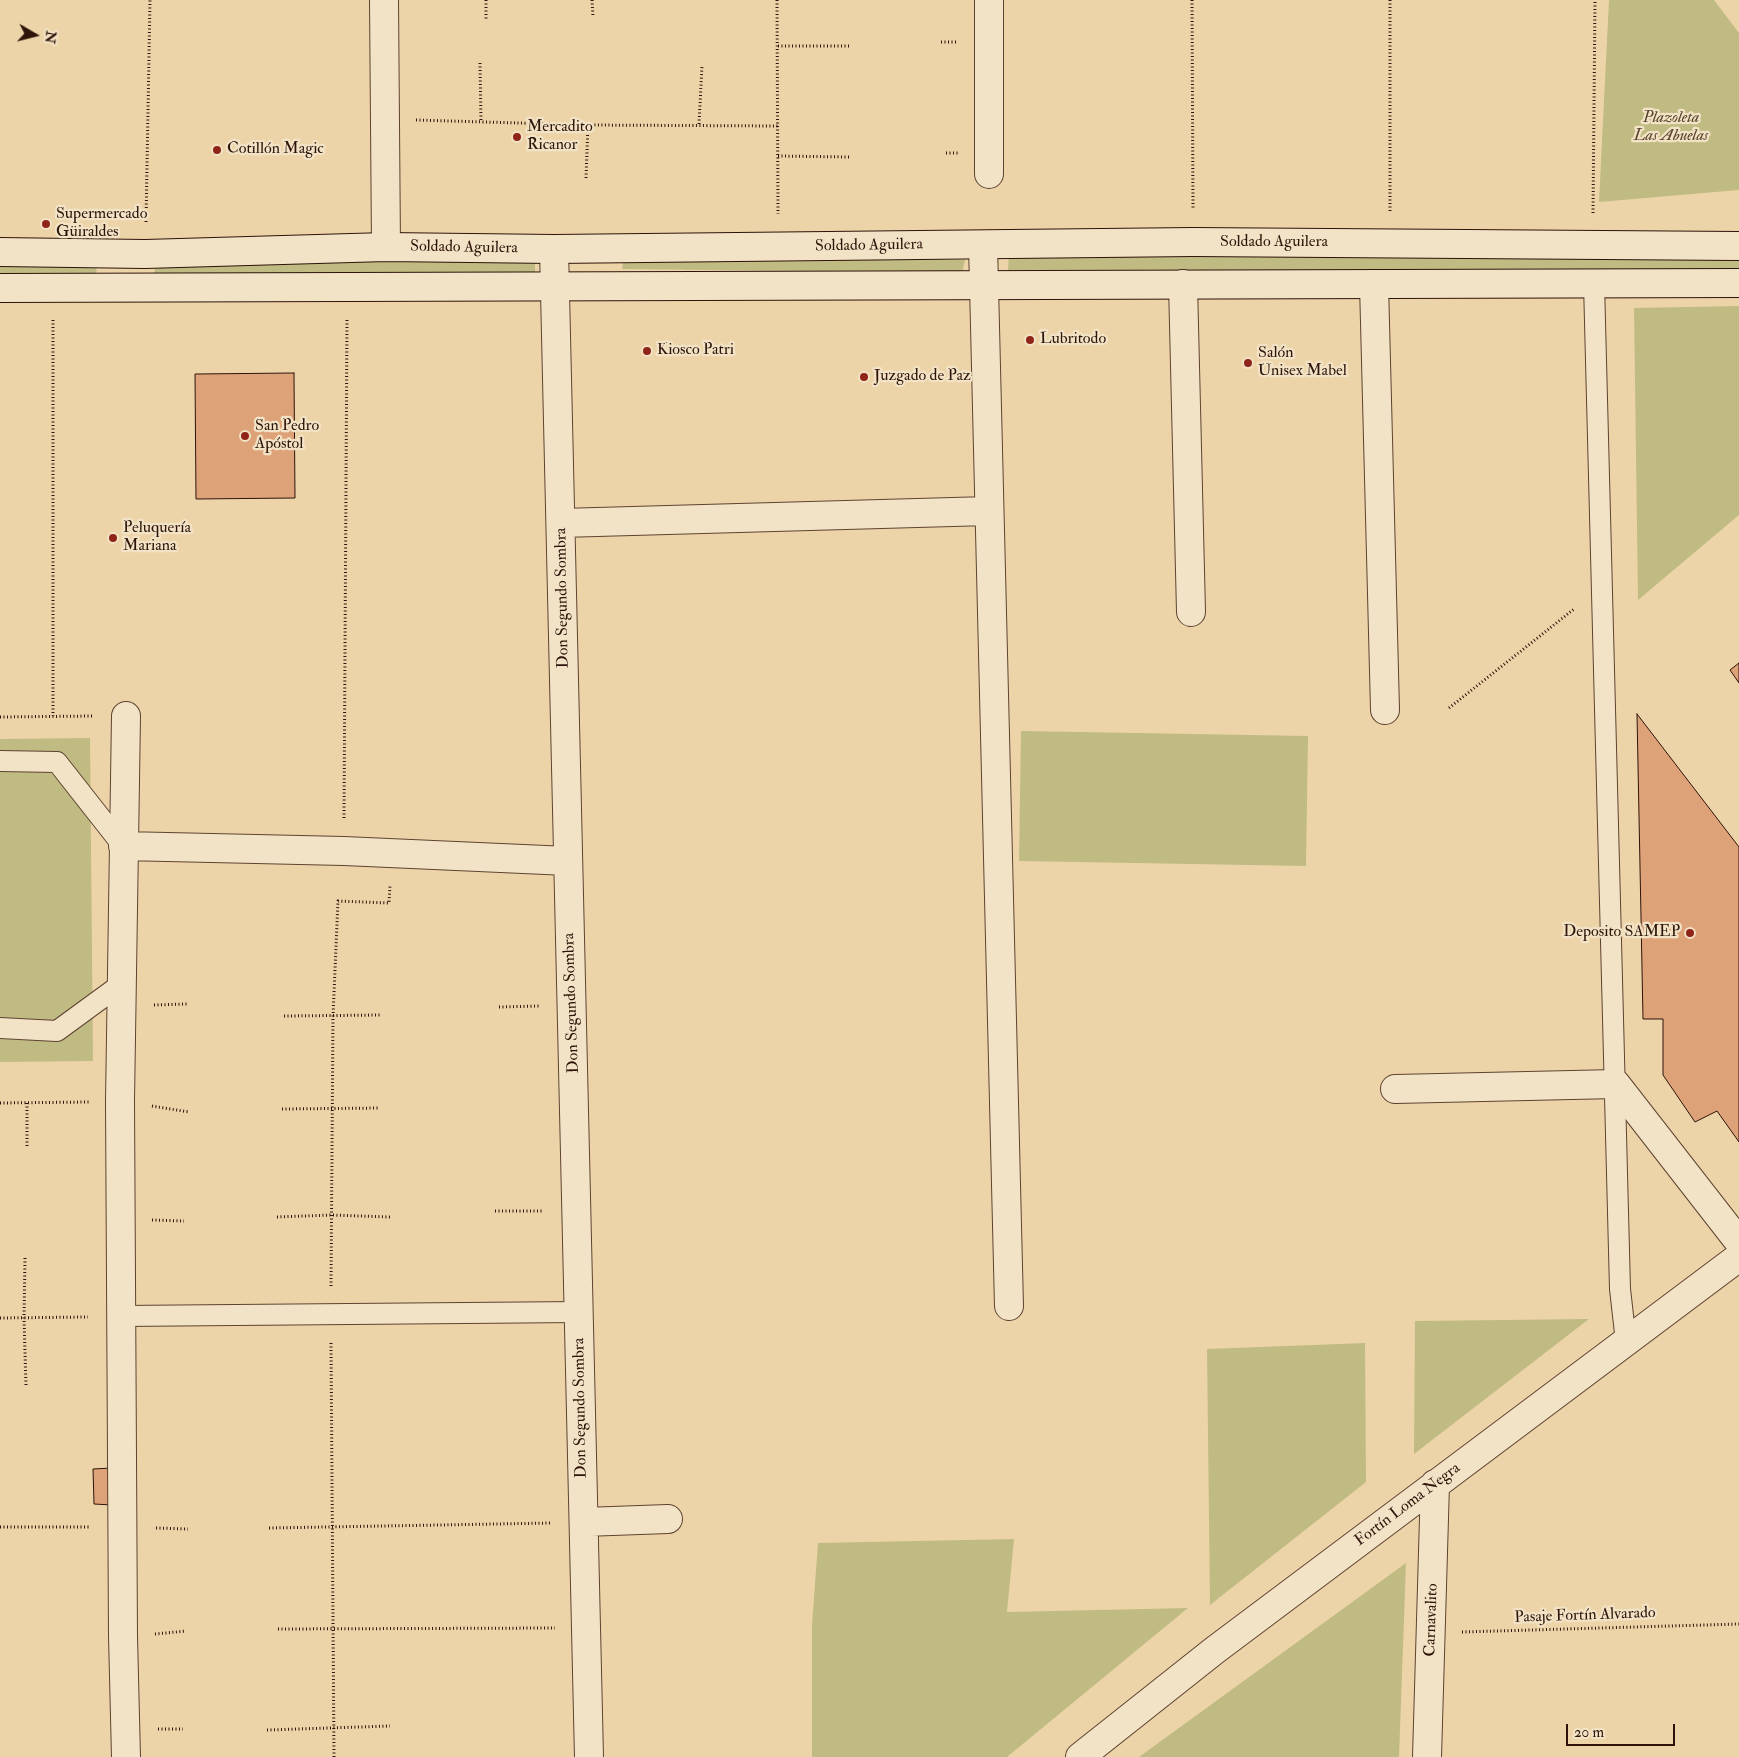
<!DOCTYPE html>
<meta charset="utf-8">
<style>
body{margin:0}
#map{position:relative;width:1739px;height:1757px;overflow:hidden;background:#edd4a8;font-family:"IM FELL Double Pica",serif}
canvas{display:block}
.north{position:absolute;left:10px;top:10px;width:50px;height:50px;-webkit-text-stroke:4px #f3e3c6;paint-order:stroke;rotate:98deg;font-size:14px;font-weight:700;line-height:20px;text-align:center;color:#2d1309}
.north::after{content:'';display:block;margin:auto;width:18px;height:22px;background:#2d1309;clip-path:polygon(50% 0,100% 100%,50% 72%,0 100%)}
.scale{position:absolute;left:1566px;top:1724px;width:109px;height:22px;box-sizing:border-box;border:2px solid #2d1309;border-top:0;padding-left:6px;font-size:15px;line-height:18px;white-space:nowrap;color:#2d1309;-webkit-text-stroke:4px #f3e3c6;paint-order:stroke}
</style>
<div id="map">
<canvas width="1739" height="1757"></canvas>
<div class="north">N</div>
<div class="scale">20 m</div>
</div>
<script>
const g = document.querySelector('canvas').getContext('2d');
g.lineJoin = 'round';
function paint(path, color) {
  g.fillStyle = color;
  g.fill(path, 'evenodd');
}
function poly(rows) {
  const path = new Path2D();
  for (const r of rows) {
    path.moveTo(r[0], r[1]);
    for (let i = 2; i < r.length; i += 2) path.lineTo(r[i], r[i + 1]);
  }
  return path;
}
function strokePath(path, color, width, dash) {
  g.strokeStyle = color;
  g.lineWidth = width;
  g.lineCap = dash ? 'butt' : 'round';
  g.setLineDash(dash || []);
  g.stroke(path);
}
function drawText(font, color, halo, rows, align = 'center') {
  g.font = font + ' "IM FELL Double Pica",serif';
  g.lineWidth = 4.5;
  g.setLineDash([]);
  g.textBaseline = 'middle';
  g.strokeStyle = halo;
  g.fillStyle = color;
  for (const [text, x, y, turn = 0] of rows) {
    g.save();
    g.translate(x, y);
    g.rotate((+turn || 0) * Math.PI / 180);
    g.textAlign = isNaN(turn) ? turn : align;
    if (halo) g.strokeText(text, 0, 0);
    g.fillText(text, 0, 0);
    g.restore();
  }
}
paint(poly([
 [1609,0,1714,0,1739,33,1739,190,1599,202],
 [535,252,535,272,154,275,156,262],
 [1009,254,1739,260,1739,272,1008,270],
 [624,256,965,260,962,273,622,269],
 [0,263,97,264,96,276,0,276],
 [1739,306,1739,515,1638,600,1634,308],
 [1021,731,1308,736,1306,866,1019,861],
 [90,738,93,1061,0,1062,0,739],
 [1589,1319,1414,1454,1415,1321],
 [1365,1343,1366,1482,1210,1605,1207,1349],
 [1014,1539,1007,1612,1188,1608,1007,1757,812,1757,812,1625,818,1543],
 [1406,1563,1399,1757,1139,1757]
]), '#c0bb82');
const building = poly([
 [294,373,295,498,196,499,195,374,294,373],
 [1739,663,1739,683,1730,670,1739,663],
 [1637,714,1739,847,1739,1142,1717,1111,1695,1122,1663,1075,1663,1019,1643,1019,1637,714],
 [112,1468,112,1505,94,1504,93,1469,112,1468]
]);
paint(building, '#dea278');
strokePath(building, '#2d1309', 1);
const lane = poly([
 [1594,283,1620,1289,1626,1342],
 [0,761,57,762,123,846],
 [0,1028,57,1031,124,982],
 [121,1316,579,1312]
]);
const street = poly([
 [384,0,386,247],
 [989,0,989,174],
 [983,245,1009,1306],
 [554,249,589,1757],
 [1183,284,1191,612],
 [1374,284,1385,710],
 [561,523,988,511],
 [126,716,120,1101,123,1636,126,1757],
 [123,846,344,851,568,861],
 [1395,1089,1616,1084,1739,1242],
 [584,1522,668,1519],
 [1080,1757,1215,1650,1739,1257],
 [1427,1757,1435,1484]
]);
const secondary = poly([
 [0,252,145,254,386,247,554,249,1193,242,1739,246],
 [0,288,1739,283]
]);
strokePath(lane, '#5d4331', 22);
strokePath(street, '#5d4331', 30);
strokePath(secondary, '#2d1309', 30);
strokePath(poly([
 [486,0,486,20],
 [592,0,593,17],
 [777,0,778,214],
 [1192,0,1193,209],
 [1390,0,1390,211],
 [941,42,957,42],
 [778,46,850,46],
 [480,63,481,121],
 [416,120,588,125,778,126],
 [699,124,702,66],
 [946,153,958,153],
 [778,156,849,157],
 [586,178,588,125],
 [1593,213,1595,0],
 [146,222,150,0],
 [53,320,53,716],
 [1449,708,1574,609],
 [0,717,93,716],
 [344,818,347,319],
 [154,1005,187,1004],
 [499,1007,539,1006],
 [284,1016,381,1015],
 [0,1103,89,1102],
 [27,1103,27,1148],
 [152,1106,189,1112],
 [282,1109,380,1108],
 [495,1211,544,1211],
 [277,1217,331,1215,390,1217],
 [152,1220,184,1221],
 [25,1258,24,1318,26,1386],
 [331,1286,333,1016,338,901,389,903,390,886],
 [0,1318,88,1317],
 [331,1343,334,1757],
 [0,1527,89,1527],
 [156,1528,188,1529],
 [269,1528,551,1523],
 [278,1629,555,1628],
 [1462,1632,1739,1624],
 [155,1634,186,1631],
 [158,1729,183,1729],
 [267,1730,390,1726]
]), '#2d1309', 3, [1, 2.5]);
strokePath(lane, '#f3e3c6', 20);
strokePath(street, '#f3e3c6', 28);
strokePath(secondary, '#f3e3c6', 28);
for (const [x, y, r, color] of [
 [517,137,5,"#8f2418"],
 [217,150,5,"#8f2418"],
 [46,224,5,"#8f2418"],
 [1030,340,5,"#8f2418"],
 [647,351,5,"#8f2418"],
 [1248,363,5,"#8f2418"],
 [864,377,5,"#8f2418"],
 [245,436,5,"#8f2418"],
 [113,538,5,"#8f2418"],
 [1690,933,5,"#8f2418"]
]) {
  const dot = new Path2D();
  dot.arc(x, y, r, 0, 2 * Math.PI);
  g.fillStyle = color;
  g.fill(dot);
  strokePath(dot, '#f3e3c6', 2);
}
drawText('italic 16px', '#59452d', '#f3e3c6', [
 ["Plazoleta",1671,119],
 ["Las Abuelas",1671,137]
]);
drawText('16px', '#2d1309', '#f3e3c6', [
 ["Mercadito",527,128],
 ["Ricanor",527,146],
 ["Cotillón Magic",227,150],
 ["Supermercado",56,215],
 ["Güiraldes",56,233],
 ["Lubritodo",1040,340],
 ["Kiosco Patri",657,351],
 ["Salón",1258,354],
 ["Unisex Mabel",1258,372],
 ["Juzgado de Paz",874,377],
 ["San Pedro",255,427],
 ["Apóstol",255,445],
 ["Peluquería",123,529],
 ["Mariana",123,547],
 ["Deposito SAMEP",1680,933,"right"]
], 'left');
drawText('16px', '#2d1309', '#f3e3c6', [
 ["Soldado Aguilera",1274,243],
 ["Soldado Aguilera",869,246,-1],
 ["Soldado Aguilera",464,248,1],
 ["Don Segundo Sombra",563,598,-91],
 ["Don Segundo Sombra",572,1003,-92],
 ["Don Segundo Sombra",581,1408,-91],
 ["Fortín Loma Negra",1408,1505,-37],
 ["Pasaje Fortín Alvarado",1585,1616,-2],
 ["Carnavalito",1432,1620,-88]
]);
</script>
